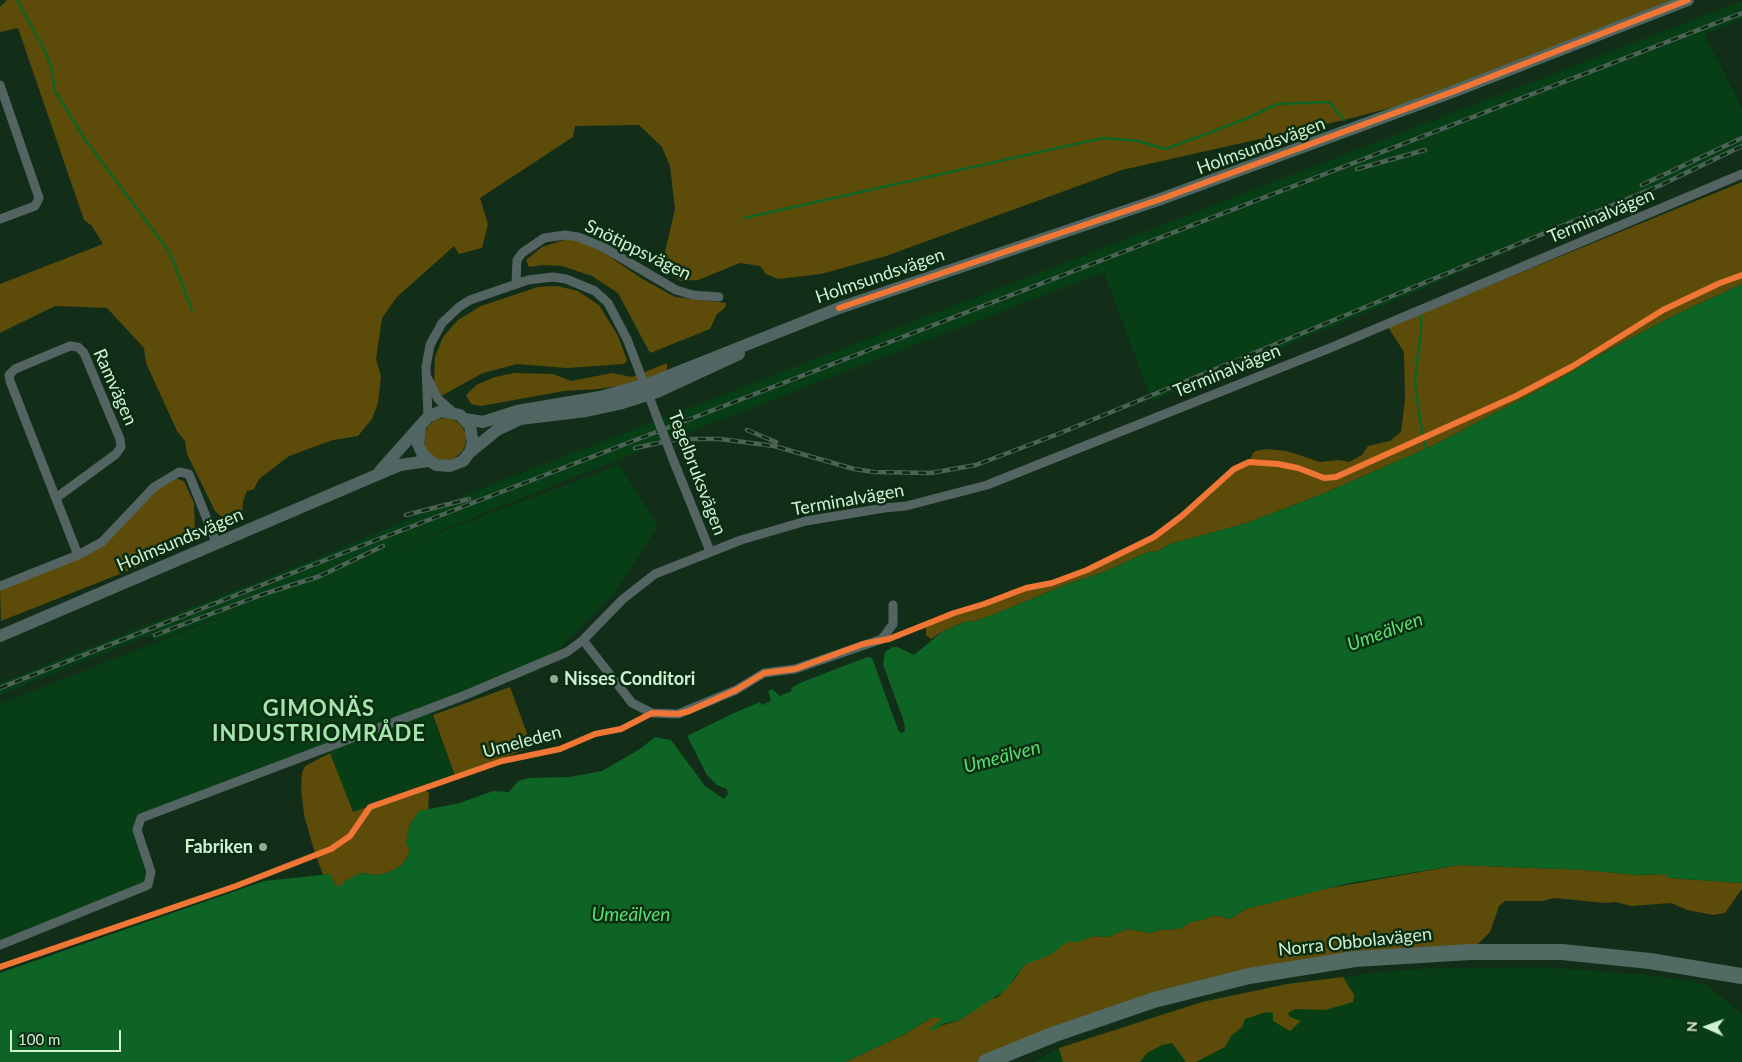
<!DOCTYPE html>
<meta charset="utf-8">
<style>
body{margin:0}
#map{position:relative;width:1742px;height:1062px;overflow:hidden;background:#122e19;font-family:Lato,sans-serif}
canvas{display:block}
.north{position:absolute;left:1682px;top:1002px;width:50px;height:50px;-webkit-text-stroke:4px #0b2d11;paint-order:stroke;rotate:272deg;font-size:14px;font-weight:700;line-height:20px;text-align:center;color:#d1f1d3}
.north::after{content:'';display:block;margin:auto;width:18px;height:22px;background:#d1f1d3;clip-path:polygon(50% 0,100% 100%,50% 72%,0 100%)}
.scale{position:absolute;left:10px;top:1030px;width:111px;height:22px;box-sizing:border-box;border:2px solid #d1f1d3;border-top:0;padding-left:6px;font-size:15px;line-height:18px;white-space:nowrap;color:#d1f1d3;-webkit-text-stroke:4px #0b2d11;paint-order:stroke}
</style>
<div id="map">
<canvas width="1742" height="1062"></canvas>
<div class="north">N</div>
<div class="scale">100 m</div>
</div>
<script>
const g = document.querySelector('canvas').getContext('2d');
g.lineJoin = 'round';
function paint(path, color) {
  g.fillStyle = color;
  g.fill(path, 'evenodd');
}
function poly(rows) {
  const path = new Path2D();
  for (const r of rows) {
    if (r.length === 3) {
      path.moveTo(r[0] + r[2], r[1]);
      path.arc(r[0], r[1], r[2], 0, 2 * Math.PI);
      continue;
    }
    path.moveTo(r[0], r[1]);
    for (let i = 2; i < r.length; i += 2) path.lineTo(r[i], r[i + 1]);
  }
  return path;
}
function strokePath(path, color, width, dash) {
  g.strokeStyle = color;
  g.lineWidth = width;
  g.lineCap = dash ? 'butt' : 'round';
  g.setLineDash(dash || []);
  g.stroke(path);
}
function drawText(font, color, halo, rows, align = 'center') {
  g.font = font + ' Lato,sans-serif';
  g.lineWidth = 5;
  g.setLineDash([]);
  g.textBaseline = 'middle';
  g.strokeStyle = halo;
  g.fillStyle = color;
  for (const [text, x, y, turn = 0] of rows) {
    g.save();
    g.translate(x, y);
    g.rotate((+turn || 0) * Math.PI / 180);
    g.textAlign = isNaN(turn) ? turn : align;
    if (halo) g.strokeText(text, 0, 0);
    g.fillText(text, 0, 0);
    g.restore();
  }
}
paint(poly([
 [1742,1,1742,19,1704,34,1742,108,1742,147,1570,225,1396,300,1152,401,1104,272,650,447,371,558,619,465,658,526,615,592,537,671,431,713,454,775,353,812,327,746,138,823,151,879,0,945,0,704,269,598,157,640,146,636,0,695,0,683,325,555,485,487],
 [1546,967,1657,976,1706,984,1742,1014,1742,1062,1035,1062,1059,1048,1202,1002,1287,984,1380,972,1434,968]
]), '#083e16');
paint(poly([
 [7,0,1688,0,1452,92,1344,120,1122,170,886,256,821,274,778,279,766,274,760,266,740,263,698,280,680,281,666,269,665,252,675,209,670,166,662,147,639,125,575,126,573,137,480,198,488,224,482,248,459,254,454,246,397,297,382,318,376,359,381,376,378,403,372,419,358,436,333,440,289,456,259,479,254,489,247,491,243,501,242,514,223,518,215,511,187,454,185,441,177,431,146,363,144,348,107,308,55,306,0,333,0,284,103,244,92,226,84,220,18,28,0,32,0,7],
 [1742,182,1742,284,1675,315,1603,353,1558,380,1434,445,1325,493,1247,523,1170,544,1158,551,1148,552,1104,572,1070,583,995,614,972,622,967,621,943,631,931,639,926,635,926,628,931,622,1026,588,1074,575,1142,544,1172,524,1234,469,1249,462,1253,453,1256,451,1266,449,1287,451,1320,462,1339,460,1349,462,1362,455,1368,446,1390,441,1401,432,1405,399,1404,352,1388,327],
 [567,239,594,246,641,278,675,297,726,303,725,308,717,314,710,329,650,353,618,293,592,276,562,266,543,265,529,267,526,260,542,247],
 [557,286,578,291,599,305,618,336,627,360,624,364,567,368,517,364,483,373,441,396,434,384,435,357,443,337,458,320,481,306,538,287],
 [667,363,667,371,637,383,599,389,564,391,481,406,471,404,466,395,476,385,495,377,514,373,553,374,571,381,612,373,632,377],
 [445,439,21],
 [175,478,184,481,194,503,195,534,193,540,140,566,1,621,0,588,102,547,153,492],
 [510,687,532,747,455,776,433,715],
 [330,753,353,812,422,787,429,793,428,811,419,812,410,824,406,842,410,851,402,865,387,873,375,875,361,873,339,887,335,885,330,874,323,875,314,850,304,815,301,788,302,773,305,766],
 [1459,865,1586,870,1636,875,1665,874,1670,878,1742,883,1742,889,1725,913,1713,915,1687,910,1671,903,1632,906,1615,902,1605,903,1555,898,1542,901,1505,901,1499,906,1490,932,1470,952,1249,976,986,1062,845,1062,903,1035,931,1018,944,1018,930,1029,960,1020,986,1001,998,997,1014,980,1024,965,1067,942,1078,942,1094,936,1107,937,1128,929,1151,933,1159,930,1179,929,1191,922,1202,920,1215,915,1230,919,1246,909,1319,890],
 [1343,977,1354,995,1353,1002,1325,1010,1295,1009,1288,1013,1290,1017,1301,1021,1290,1031,1273,1021,1273,1013,1266,1012,1245,1019,1242,1027,1231,1036,1225,1047,1196,1062,1186,1062,1172,1043,1162,1045,1147,1053,1140,1062,1063,1062,1059,1048,1202,1002,1287,984]
]), '#5d4b09');
paint(poly([
 [1742,284,1742,883,1669,878,1665,874,1636,875,1586,870,1459,865,1350,883,1246,909,1230,919,1215,915,1202,920,1191,922,1179,929,1159,930,1151,933,1128,929,1107,937,1094,936,1078,942,1067,942,1052,954,1024,965,1006,990,960,1020,943,1024,932,1031,929,1031,930,1029,943,1018,931,1018,903,1035,845,1062,0,1062,0,973,264,881,330,874,335,885,339,887,346,880,362,873,375,875,387,873,402,865,407,857,410,851,406,842,410,824,419,811,460,803,493,791,509,792,518,781,529,778,570,777,602,771,640,749,655,737,671,740,705,786,724,799,728,794,727,789,717,785,707,775,687,736,734,713,760,702,762,705,771,701,768,691,772,689,780,696,792,691,791,688,800,683,867,657,872,658,899,732,902,733,905,731,904,722,883,664,885,652,893,647,897,647,914,655,943,631,967,621,972,622,995,614,1070,583,1104,572,1148,552,1158,551,1170,544,1247,523,1325,493,1434,445,1558,380,1603,353,1675,315]
]), '#0d6425');
strokePath(poly([
 [17,0,45,51,51,66,55,91,86,141,170,253,192,310],
 [744,218,1103,138,1138,141,1166,149,1248,118,1277,104,1329,102,1344,120],
 [1421,311,1421,330,1415,381,1420,420,1426,449]
]), '#0d6425', 2.5);
strokePath(poly([
 [0,85,39,198,35,206,0,219],
 [516,284,517,260,522,253,544,238,565,235,578,237,603,247,676,290,693,295,719,297],
 [427,377,438,399,453,412],
 [428,417,426,367,430,345,442,323,459,307,470,300,528,280,553,277,566,279,595,291,608,303,627,339],
 [674,462,710,551],
 [56,498,116,454,121,447,120,439,84,353,78,347,70,346,15,369,9,375,10,381,78,555],
 [0,586,78,555,102,542,154,487,179,472,189,474,216,542],
 [583,640,632,703,652,713,678,714,736,690,764,673,795,669,882,639,893,624,893,605],
 [0,945,148,885,151,872,137,830,141,818,463,696,567,652,583,640,623,599,655,574,741,540,806,521,884,508,906,506,987,485,1330,348,1742,174]
]), '#536463', 9);
strokePath(poly([
 [465,419,483,422,517,411,600,397,650,383,839,308,1158,200,1452,92,1688,0],
 [420,428,418,444,423,455,436,465,450,466,463,461,470,452,497,430,520,419,586,411,619,404,657,392,739,354],
 [380,471,428,417,441,411,460,415,470,426,473,443,470,452],
 [0,636,400,465,428,461]
]), '#516662', 12);
strokePath(poly([
 [986,1062,1055,1034,1154,1000,1249,976,1355,959,1470,952,1562,952,1650,961,1742,976]
]), '#516a64', 16);
const rail = poly([
 [1357,169,1425,150],
 [1642,185,1742,138],
 [747,430,776,442],
 [635,448,678,439,720,439,774,446,854,469,874,472,931,473,976,465,1058,434,1661,185,1742,146],
 [406,515,469,499],
 [155,635,261,595,320,576,383,546],
 [0,688,361,546,1742,13]
]);
strokePath(rail, '#4e6357', 4.5);
strokePath(rail, '#0b2d11', 2.5, [8]);
strokePath(poly([
 [627,339,674,462]
]), '#536463', 9);
strokePath(poly([
 [839,308,1158,200,1452,92,1688,0],
 [0,967,236,886,331,849,350,836,370,807,502,761,560,749,595,734,621,729,652,713,678,714,689,711,736,690,764,673,795,669,863,644,889,639,954,613,984,604,1026,588,1052,583,1087,570,1154,537,1183,515,1234,469,1249,462,1278,464,1298,468,1324,478,1336,477,1516,396,1573,366,1663,310,1720,283,1742,275]
]), '#f07635', 6);
for (const [x, y, r, color] of [
 [554,679,5,"#8ead92"],
 [263,847,5,"#8ead92"]
]) {
  const dot = new Path2D();
  dot.arc(x, y, r, 0, 2 * Math.PI);
  g.fillStyle = color;
  g.fill(dot);
  strokePath(dot, '#0b2d11', 2);
}
drawText('18px', '#d1f1d3', '#0b2d11', [
 ["Holmsundsvägen",1261,146,-20],
 ["Terminalvägen",1601,216,-23],
 ["Snötippsvägen",638,250,26],
 ["Holmsundsvägen",880,276,-19],
 ["Terminalvägen",1227,371,-22],
 ["Ramvägen",115,387,66],
 ["Tegelbruksvägen",697,473,69],
 ["Terminalvägen",848,500,-10],
 ["Holmsundsvägen",180,540,-23],
 ["Umeleden",522,742,-15],
 ["Norra Obbolavägen",1355,942,-6]
]);
drawText('bold 18px', '#d1f1d3', '#0b2d11', [
 ["Nisses Conditori",564,679],
 ["Fabriken",253,847,"right"]
], 'left');
drawText('italic 19px', '#5ae072', '#0b2d11', [
 ["Umeälven",1385,632,-20],
 ["Umeälven",1002,757,-15],
 ["Umeälven",631,915]
]);
g.letterSpacing = '1px';
drawText('bold 22px', '#a5e6ac', '#0b2d11', [
 ["GIMONÄS",319,709],
 ["INDUSTRIOMRÅDE",319,734]
]);
g.letterSpacing = '0px';
</script>
